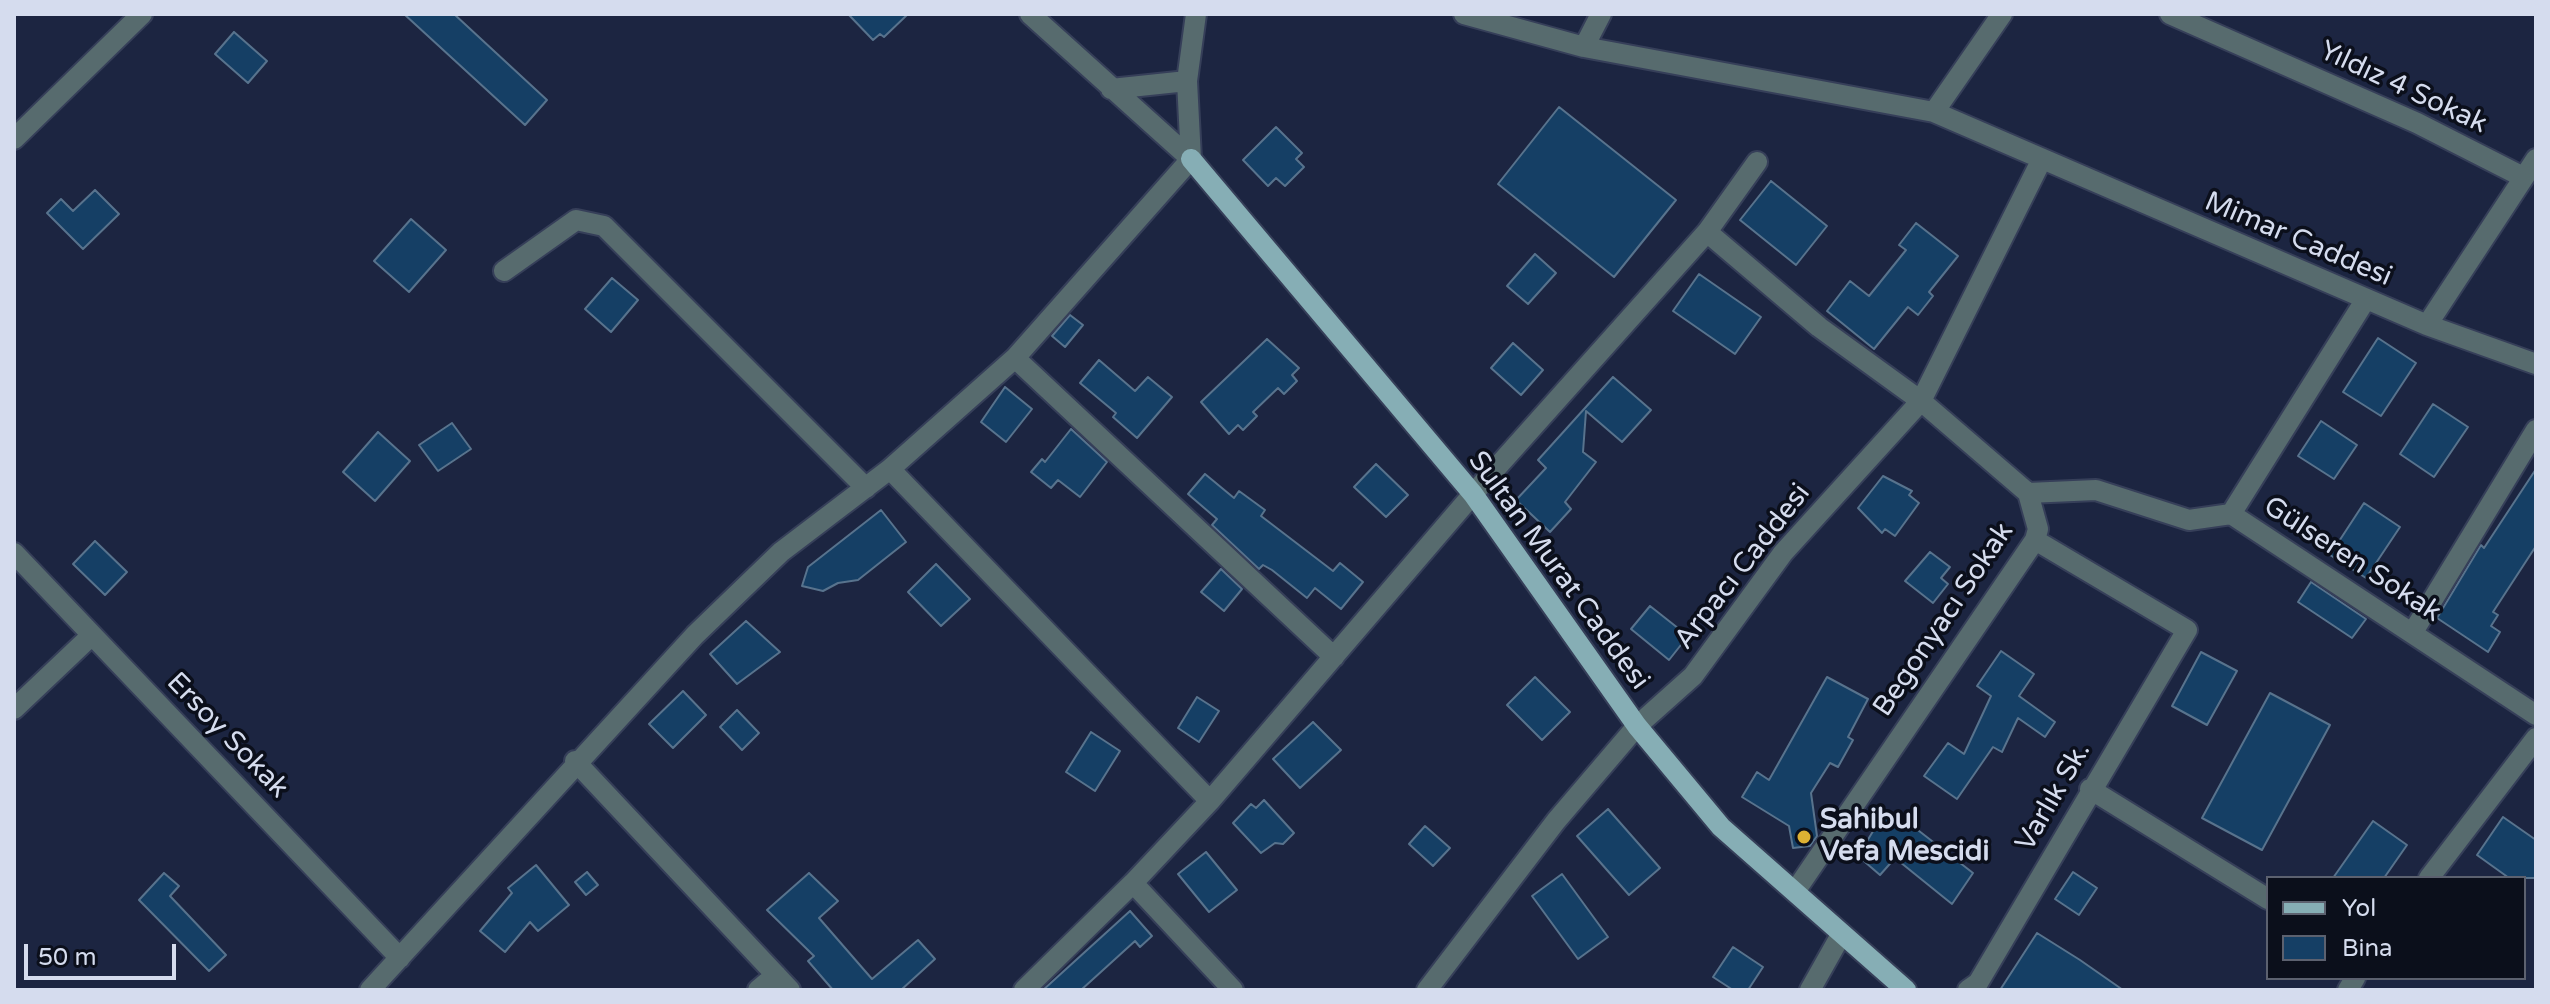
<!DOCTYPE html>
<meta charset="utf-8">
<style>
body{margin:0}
#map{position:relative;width:2550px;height:1004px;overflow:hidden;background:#1c2541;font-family:"Varela Round",sans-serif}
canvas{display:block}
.frame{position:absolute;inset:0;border:16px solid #d5dcee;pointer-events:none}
.legend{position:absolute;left:2266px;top:876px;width:260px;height:104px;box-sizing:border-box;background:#0b0f1b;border:2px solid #5c616f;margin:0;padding:10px 14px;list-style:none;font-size:24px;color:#d5dcee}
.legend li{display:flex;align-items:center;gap:16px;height:40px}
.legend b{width:40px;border:2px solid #5c616f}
.scale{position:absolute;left:24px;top:944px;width:152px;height:36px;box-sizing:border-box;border:4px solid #d5dcee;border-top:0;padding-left:10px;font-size:24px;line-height:28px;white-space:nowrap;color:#d5dcee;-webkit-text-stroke:6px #0b0f1b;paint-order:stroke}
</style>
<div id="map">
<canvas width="2550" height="1004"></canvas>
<div class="frame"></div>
<ul class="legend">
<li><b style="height:10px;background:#86aeb5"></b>Yol</li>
<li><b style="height:22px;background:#153f65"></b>Bina</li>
</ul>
<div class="scale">50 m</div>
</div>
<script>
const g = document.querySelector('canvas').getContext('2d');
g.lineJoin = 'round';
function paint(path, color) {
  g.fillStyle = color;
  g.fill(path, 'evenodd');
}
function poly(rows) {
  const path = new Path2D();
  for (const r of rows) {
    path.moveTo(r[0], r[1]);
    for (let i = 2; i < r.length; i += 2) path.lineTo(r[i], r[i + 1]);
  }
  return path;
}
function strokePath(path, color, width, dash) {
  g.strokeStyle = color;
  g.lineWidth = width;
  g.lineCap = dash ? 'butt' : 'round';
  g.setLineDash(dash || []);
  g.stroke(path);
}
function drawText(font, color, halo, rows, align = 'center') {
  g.font = font + ' "Varela Round",sans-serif';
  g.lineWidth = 7;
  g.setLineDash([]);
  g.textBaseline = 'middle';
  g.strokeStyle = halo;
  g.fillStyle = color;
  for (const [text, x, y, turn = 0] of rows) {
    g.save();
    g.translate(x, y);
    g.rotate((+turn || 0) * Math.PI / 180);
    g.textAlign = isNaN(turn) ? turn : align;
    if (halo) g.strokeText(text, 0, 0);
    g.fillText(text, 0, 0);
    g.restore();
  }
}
const building = poly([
 [404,14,454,14,547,100,525,125,404,14],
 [848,14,908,14,884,37,880,34,873,40,848,14],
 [234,32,267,61,248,83,215,54,234,32],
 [1559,107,1676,200,1614,277,1498,184,1559,107],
 [1276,127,1302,153,1296,159,1304,167,1285,186,1276,178,1268,186,1243,160,1276,127],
 [1771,181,1827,226,1796,265,1740,220,1771,181],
 [95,190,119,214,83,249,47,213,61,199,73,211,95,190],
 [411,219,446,250,409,292,374,261,411,219],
 [1916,223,1958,256,1929,292,1933,296,1918,315,1908,307,1874,349,1827,311,1850,281,1869,296,1906,250,1899,245,1916,223],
 [1535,254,1556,273,1528,304,1507,286,1535,254],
 [1699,274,1761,317,1735,354,1673,311,1699,274],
 [612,278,638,300,611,332,585,309,612,278],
 [1070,315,1083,325,1065,347,1052,336,1070,315],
 [2378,338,2416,363,2381,416,2343,392,2378,338],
 [1267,339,1299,368,1292,375,1297,381,1284,394,1278,388,1253,412,1257,416,1243,430,1238,425,1229,434,1201,402,1267,339],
 [1513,343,1543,370,1521,395,1491,368,1513,343],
 [1099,360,1135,391,1148,377,1172,397,1137,438,1113,417,1116,413,1080,383,1099,360],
 [1613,377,1651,410,1622,442,1586,411,1583,452,1596,462,1565,502,1571,509,1550,532,1516,500,1546,468,1538,460,1613,377],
 [1005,387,1032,409,1006,442,981,422,1005,387],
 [2433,404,2468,427,2434,477,2400,454,2433,404],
 [2321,421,2357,445,2334,479,2298,456,2321,421],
 [452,423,471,449,438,471,419,445,452,423],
 [1071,429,1107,462,1080,497,1058,480,1051,488,1031,472,1042,459,1045,462,1071,429],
 [378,432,410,461,375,501,343,472,378,432],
 [1376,464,1408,495,1386,517,1354,487,1376,464],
 [2536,469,2536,546,2493,612,2498,615,2491,626,2500,632,2488,652,2437,618,2481,545,2484,548,2536,469],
 [1205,474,1234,498,1239,491,1265,510,1261,516,1333,571,1340,563,1363,582,1341,609,1315,588,1307,598,1272,570,1263,565,1259,569,1212,525,1217,519,1188,494,1205,474],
 [1883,476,1912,491,1909,495,1919,503,1895,536,1885,529,1882,533,1858,508,1883,476],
 [2364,503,2400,527,2366,578,2330,555,2364,503],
 [881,510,906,542,858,580,838,583,823,591,802,586,808,567,881,510],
 [95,541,127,572,105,595,73,564,95,541],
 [1930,552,1950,567,1941,578,1948,584,1933,603,1905,581,1930,552],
 [936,564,970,599,941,626,908,592,936,564],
 [1221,569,1242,589,1224,611,1201,592,1221,569],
 [2311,582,2366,619,2352,638,2298,602,2311,582],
 [1650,606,1688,636,1669,660,1631,629,1650,606],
 [746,621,780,652,737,684,710,654,746,621],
 [2001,651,2034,674,2019,696,2055,722,2045,737,2018,718,2002,752,1993,747,1957,799,1924,776,1948,743,1964,754,1991,696,1977,686,2001,651],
 [2201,652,2237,671,2207,725,2172,706,2201,652],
 [1535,677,1570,712,1542,740,1507,705,1535,677],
 [1827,677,1868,699,1848,737,1853,740,1838,767,1830,763,1811,793,1817,836,1810,846,1793,848,1789,826,1742,797,1757,772,1769,780,1827,677],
 [683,691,706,715,673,748,649,724,683,691],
 [2270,693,2330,725,2262,850,2202,818,2270,693],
 [1197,697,1219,711,1199,742,1178,728,1197,697],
 [737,710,759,733,742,750,720,727,737,710],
 [1313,722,1341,750,1300,788,1273,759,1313,722],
 [1091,732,1120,751,1095,791,1066,772,1091,732],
 [1264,800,1294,833,1283,844,1275,843,1261,853,1233,823,1251,804,1256,808,1264,800],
 [1608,809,1660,868,1629,895,1577,836,1608,809],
 [1896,813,1973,873,1952,904,1895,858,1880,875,1858,856,1878,823,1896,813],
 [2503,817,2536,840,2536,878,2509,878,2477,855,2503,817],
 [2373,821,2407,845,2384,878,2333,878,2373,821],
 [1425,826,1450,848,1433,866,1409,844,1425,826],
 [1206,852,1237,890,1209,912,1178,874,1206,852],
 [536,865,569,905,538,931,530,922,505,952,480,931,512,893,508,888,536,865],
 [587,872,598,885,586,895,575,882,587,872],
 [2073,872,2097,888,2079,915,2055,899,2073,872],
 [164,873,179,886,170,896,226,955,209,971,139,900,164,873],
 [809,873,838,901,819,918,872,979,918,940,935,959,901,990,833,990,808,961,814,956,767,910,809,873],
 [1562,874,1608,937,1578,959,1532,896,1562,874],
 [1130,911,1152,936,1140,947,1135,941,1081,990,1043,990,1130,911],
 [2037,933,2080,960,2123,990,2000,990,2037,933],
 [1733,947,1763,967,1748,990,1733,990,1713,977,1733,947]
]);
paint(building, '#153f65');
strokePath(building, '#58738d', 2);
const minor = poly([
 [1030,14,1191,159],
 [1196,14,1187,81,1191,159,1015,358,1334,657],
 [1464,14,1584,47,1934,112,2427,325,2536,364],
 [2170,14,2417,123,2523,177],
 [1584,47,1601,14],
 [1111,89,1187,81],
 [1934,112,2002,14],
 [14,139,142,14],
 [1707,232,1819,327,1921,401,2028,493,2038,529,2035,540,1796,890],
 [504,271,576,220,604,226,866,488],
 [2427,325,2536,159],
 [1015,358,890,469,1210,801,1473,494,1707,232,1757,162],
 [2028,493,2096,490,2189,520,2231,514,2536,715],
 [2231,514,2366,299],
 [14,553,400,958],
 [2413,632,2536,430],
 [14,709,92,635],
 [575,761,790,990],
 [2090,789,2268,899],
 [1210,801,1133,883,1233,990],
 [2429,878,2536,738],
 [370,990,695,635,781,552,890,469],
 [758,990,776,975],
 [1024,990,1133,883],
 [1427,990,1556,821,1637,726,1693,676,1783,553,1921,401,2041,161],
 [1810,990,1841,935],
 [1968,990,1978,983,2187,630,2035,540],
 [2348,990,2355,978]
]);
const major = poly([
 [1191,159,1473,494,1637,726,1721,827,1906,990]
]);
strokePath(minor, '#363f59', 24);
strokePath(major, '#363f59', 24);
strokePath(minor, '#576b6e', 20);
strokePath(major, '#86aeb5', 20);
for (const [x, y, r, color] of [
 [1804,837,8,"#ddb133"]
]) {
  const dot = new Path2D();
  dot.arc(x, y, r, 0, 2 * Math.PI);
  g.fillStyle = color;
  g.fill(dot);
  strokePath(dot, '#0b0f1b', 3);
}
drawText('28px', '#d5dcee', '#0b0f1b', [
 ["Yıldız 4 Sokak",2403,88,25],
 ["Mimar Caddesi",2298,240,23],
 ["Gülseren Sokak",2352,560,33],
 ["Arpacı Caddesi",1743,567,-52],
 ["Sultan Murat Caddesi",1558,571,54],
 ["Begonyacı Sokak",1944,620,-56],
 ["Ersoy Sokak",227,736,46],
 ["Varlık Sk.",2054,797,-60]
]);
drawText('bold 28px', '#d5dcee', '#0b0f1b', [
 ["Sahibul",1820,821],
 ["Vefa Mescidi",1820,853]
], 'left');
</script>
